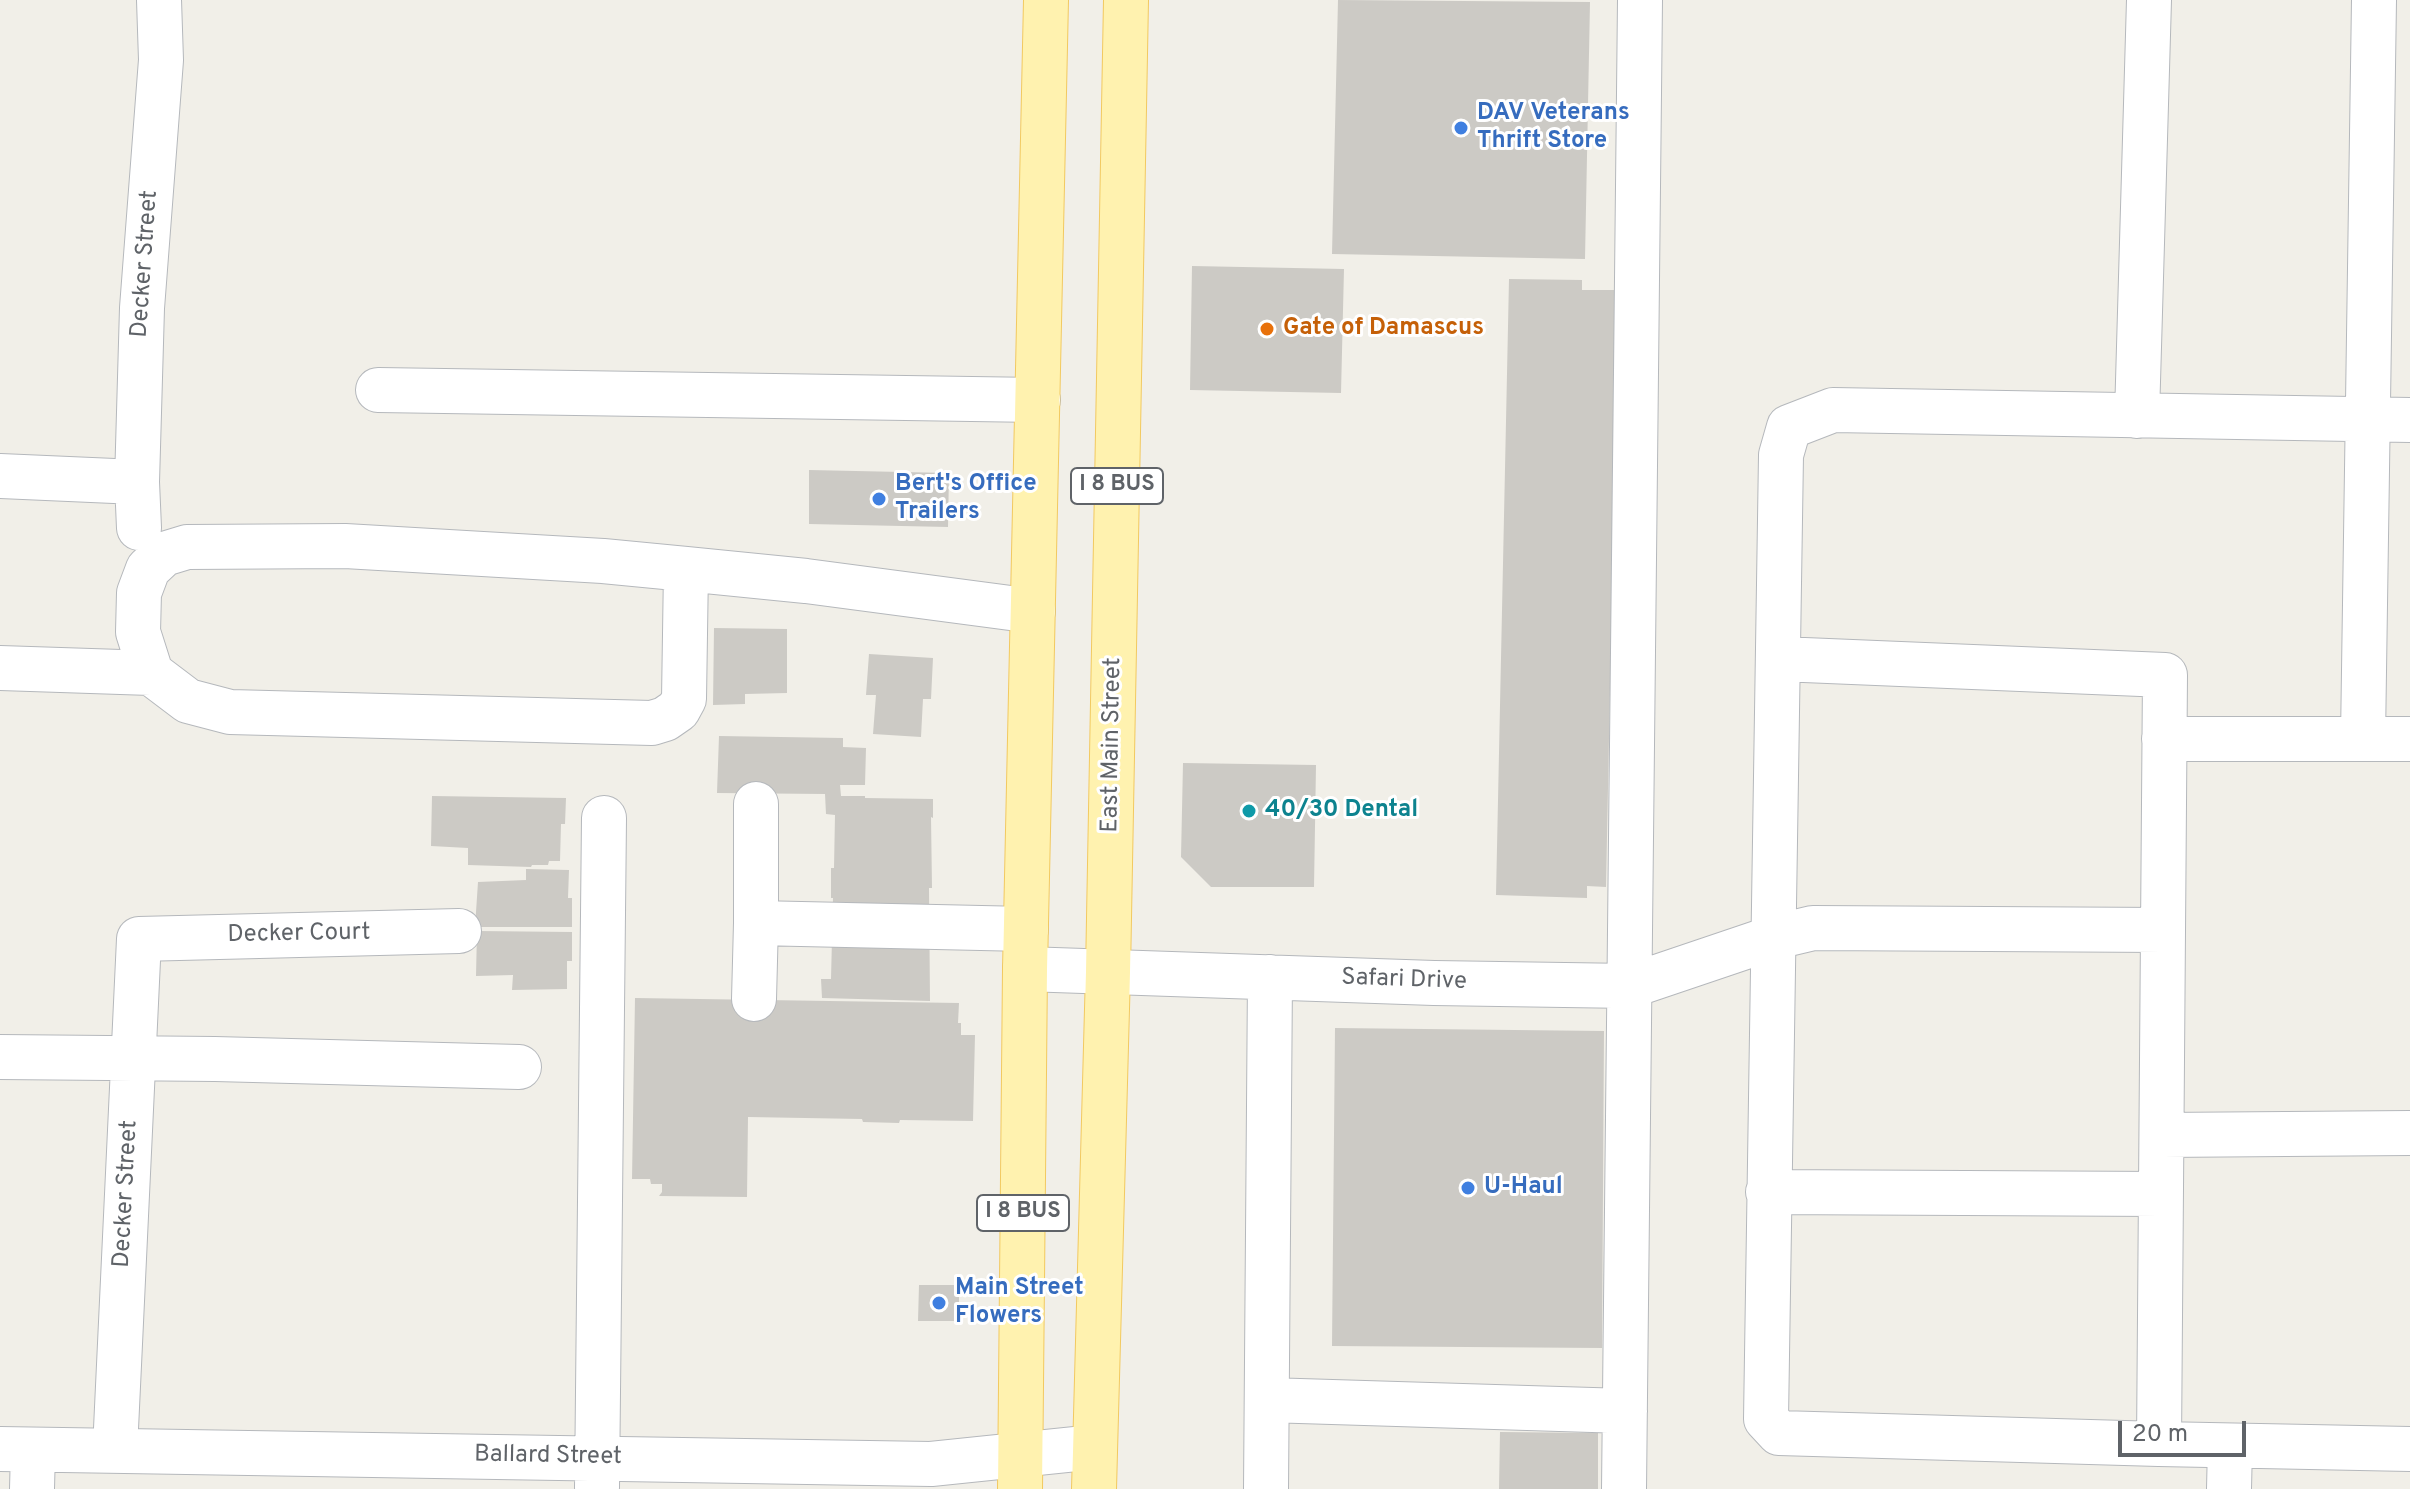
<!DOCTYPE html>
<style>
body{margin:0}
#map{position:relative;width:2410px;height:1489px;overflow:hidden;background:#f1efe8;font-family:Overpass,sans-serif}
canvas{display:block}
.scale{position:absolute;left:2118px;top:1421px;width:128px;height:36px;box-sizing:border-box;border:4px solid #5f6368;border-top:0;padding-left:10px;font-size:24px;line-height:28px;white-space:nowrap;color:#5f6368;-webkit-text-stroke:6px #fff;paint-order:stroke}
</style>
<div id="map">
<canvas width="2410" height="1489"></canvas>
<div class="scale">20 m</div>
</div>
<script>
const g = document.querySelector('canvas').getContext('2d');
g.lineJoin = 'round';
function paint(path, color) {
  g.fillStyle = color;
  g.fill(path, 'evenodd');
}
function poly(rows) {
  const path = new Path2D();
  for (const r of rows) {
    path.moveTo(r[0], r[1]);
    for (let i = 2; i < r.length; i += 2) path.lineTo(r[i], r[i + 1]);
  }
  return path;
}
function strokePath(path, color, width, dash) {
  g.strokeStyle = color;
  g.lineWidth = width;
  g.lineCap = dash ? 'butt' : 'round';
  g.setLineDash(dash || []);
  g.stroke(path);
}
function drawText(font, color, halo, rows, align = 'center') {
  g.font = font + ' Overpass,sans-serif';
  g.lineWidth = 6;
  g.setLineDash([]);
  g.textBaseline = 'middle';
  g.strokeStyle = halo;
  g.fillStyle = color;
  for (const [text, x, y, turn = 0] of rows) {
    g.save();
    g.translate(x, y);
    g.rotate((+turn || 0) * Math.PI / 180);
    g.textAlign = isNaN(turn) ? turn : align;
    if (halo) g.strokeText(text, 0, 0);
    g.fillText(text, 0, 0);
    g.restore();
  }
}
paint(poly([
 [1338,0,1590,2,1585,259,1332,254],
 [1192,266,1344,269,1341,393,1190,390],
 [1509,279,1582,280,1582,290,1618,290,1606,887,1587,886,1587,898,1496,895],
 [809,470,949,473,948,527,809,524],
 [714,628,787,629,787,693,745,694,745,704,713,705],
 [869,654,933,658,931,699,923,699,921,737,873,734,876,695,866,695],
 [719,736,843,738,843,747,866,748,865,785,840,785,841,796,865,796,865,798,933,799,933,818,931,817,932,888,929,888,930,1001,822,998,821,979,831,979,833,898,831,898,831,868,834,868,835,815,826,814,825,794,717,793],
 [1183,763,1316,765,1314,887,1211,887,1181,857],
 [432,796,566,798,565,824,561,824,560,861,549,861,548,865,532,865,531,867,468,865,468,848,431,846],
 [526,869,569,870,568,898,572,898,572,927,475,927,478,882,526,880],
 [477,931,572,932,572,961,567,961,567,989,512,990,513,975,476,976],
 [635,998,959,1003,958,1023,961,1023,961,1035,975,1035,973,1121,900,1120,899,1123,863,1122,862,1119,748,1117,747,1197,659,1196,662,1192,662,1184,651,1184,650,1179,632,1179],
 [1335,1028,1604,1031,1602,1348,1332,1346],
 [919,1285,959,1285,959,1321,918,1321],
 [1500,1432,1598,1433,1598,1489,1499,1489]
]), '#cccac5');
const minor = poly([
 [378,390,1038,400],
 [2137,416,2149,0],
 [2410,420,1833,410,1789,427,1781,455,1766,1419,1779,1433,2159,1444,2410,1449],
 [0,476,137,482],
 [139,528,137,482,142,308,161,60,159,0],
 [686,569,684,699,678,710,665,719,652,723,230,712,188,701,151,673,138,632,139,593,148,569,164,554,187,547,345,546,603,561,686,569,806,581,1033,611],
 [1780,659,2165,675,2159,1444],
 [0,668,151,673],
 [2363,738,2374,0],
 [2164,739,2410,739],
 [756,804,756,923],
 [1025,969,1434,983,1630,986,1775,937,1813,928,2163,930],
 [754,999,756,923,1026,929],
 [0,1057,215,1059,519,1067],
 [2162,1135,2410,1133],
 [1768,1192,2161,1194],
 [1267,1400,1625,1411],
 [0,1449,931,1464,1095,1447],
 [115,1450,139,939,459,931],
 [597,1487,604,818],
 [32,1489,33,1450],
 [1266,1489,1270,977],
 [1624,1489,1640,0],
 [2229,1489,2230,1446]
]);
const major = poly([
 [1020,1489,1025,969,1046,0],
 [1094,1489,1108,972,1126,0]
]);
strokePath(minor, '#b5b8bc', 46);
strokePath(major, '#f2c960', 46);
strokePath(minor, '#fff', 44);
strokePath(major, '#fff2af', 44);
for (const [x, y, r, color] of [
 [1461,128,8,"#3f7fe0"],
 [1267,329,8,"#e8710a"],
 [879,499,8,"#3f7fe0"],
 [1249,811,8,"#0f9aa8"],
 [1468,1188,8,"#3f7fe0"],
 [939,1303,8,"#3f7fe0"]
]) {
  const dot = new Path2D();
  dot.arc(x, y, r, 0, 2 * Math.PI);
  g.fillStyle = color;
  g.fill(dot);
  strokePath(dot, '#fff', 3);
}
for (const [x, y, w] of [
 [1117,486,92],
 [1023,1213,92]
]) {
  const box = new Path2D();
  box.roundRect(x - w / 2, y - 18, w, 36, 6);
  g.fillStyle = '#fff';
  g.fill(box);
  strokePath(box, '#5f6368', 2);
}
drawText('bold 22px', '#5f6368', null, [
 ["I 8 BUS",1117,486],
 ["I 8 BUS",1023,1213]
]);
drawText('bold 24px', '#366cbe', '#fff', [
 ["DAV Veterans",1477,114],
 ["Thrift Store",1477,142],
 ["Bert's Office",895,485],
 ["Trailers",895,513],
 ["U-Haul",1484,1188],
 ["Main Street",955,1289],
 ["Flowers",955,1317]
], 'left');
drawText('24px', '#5f6368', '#fff', [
 ["Decker Street",146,264,-86],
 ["East Main Street",1113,745,-89],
 ["Decker Court",299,935,-1],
 ["Safari Drive",1404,981,2],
 ["Decker Street",127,1194,-87],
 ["Ballard Street",548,1457,1]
]);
drawText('bold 24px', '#c56008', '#fff', [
 ["Gate of Damascus",1283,329]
], 'left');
drawText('bold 24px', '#0d838f', '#fff', [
 ["40/30 Dental",1265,811]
], 'left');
</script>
